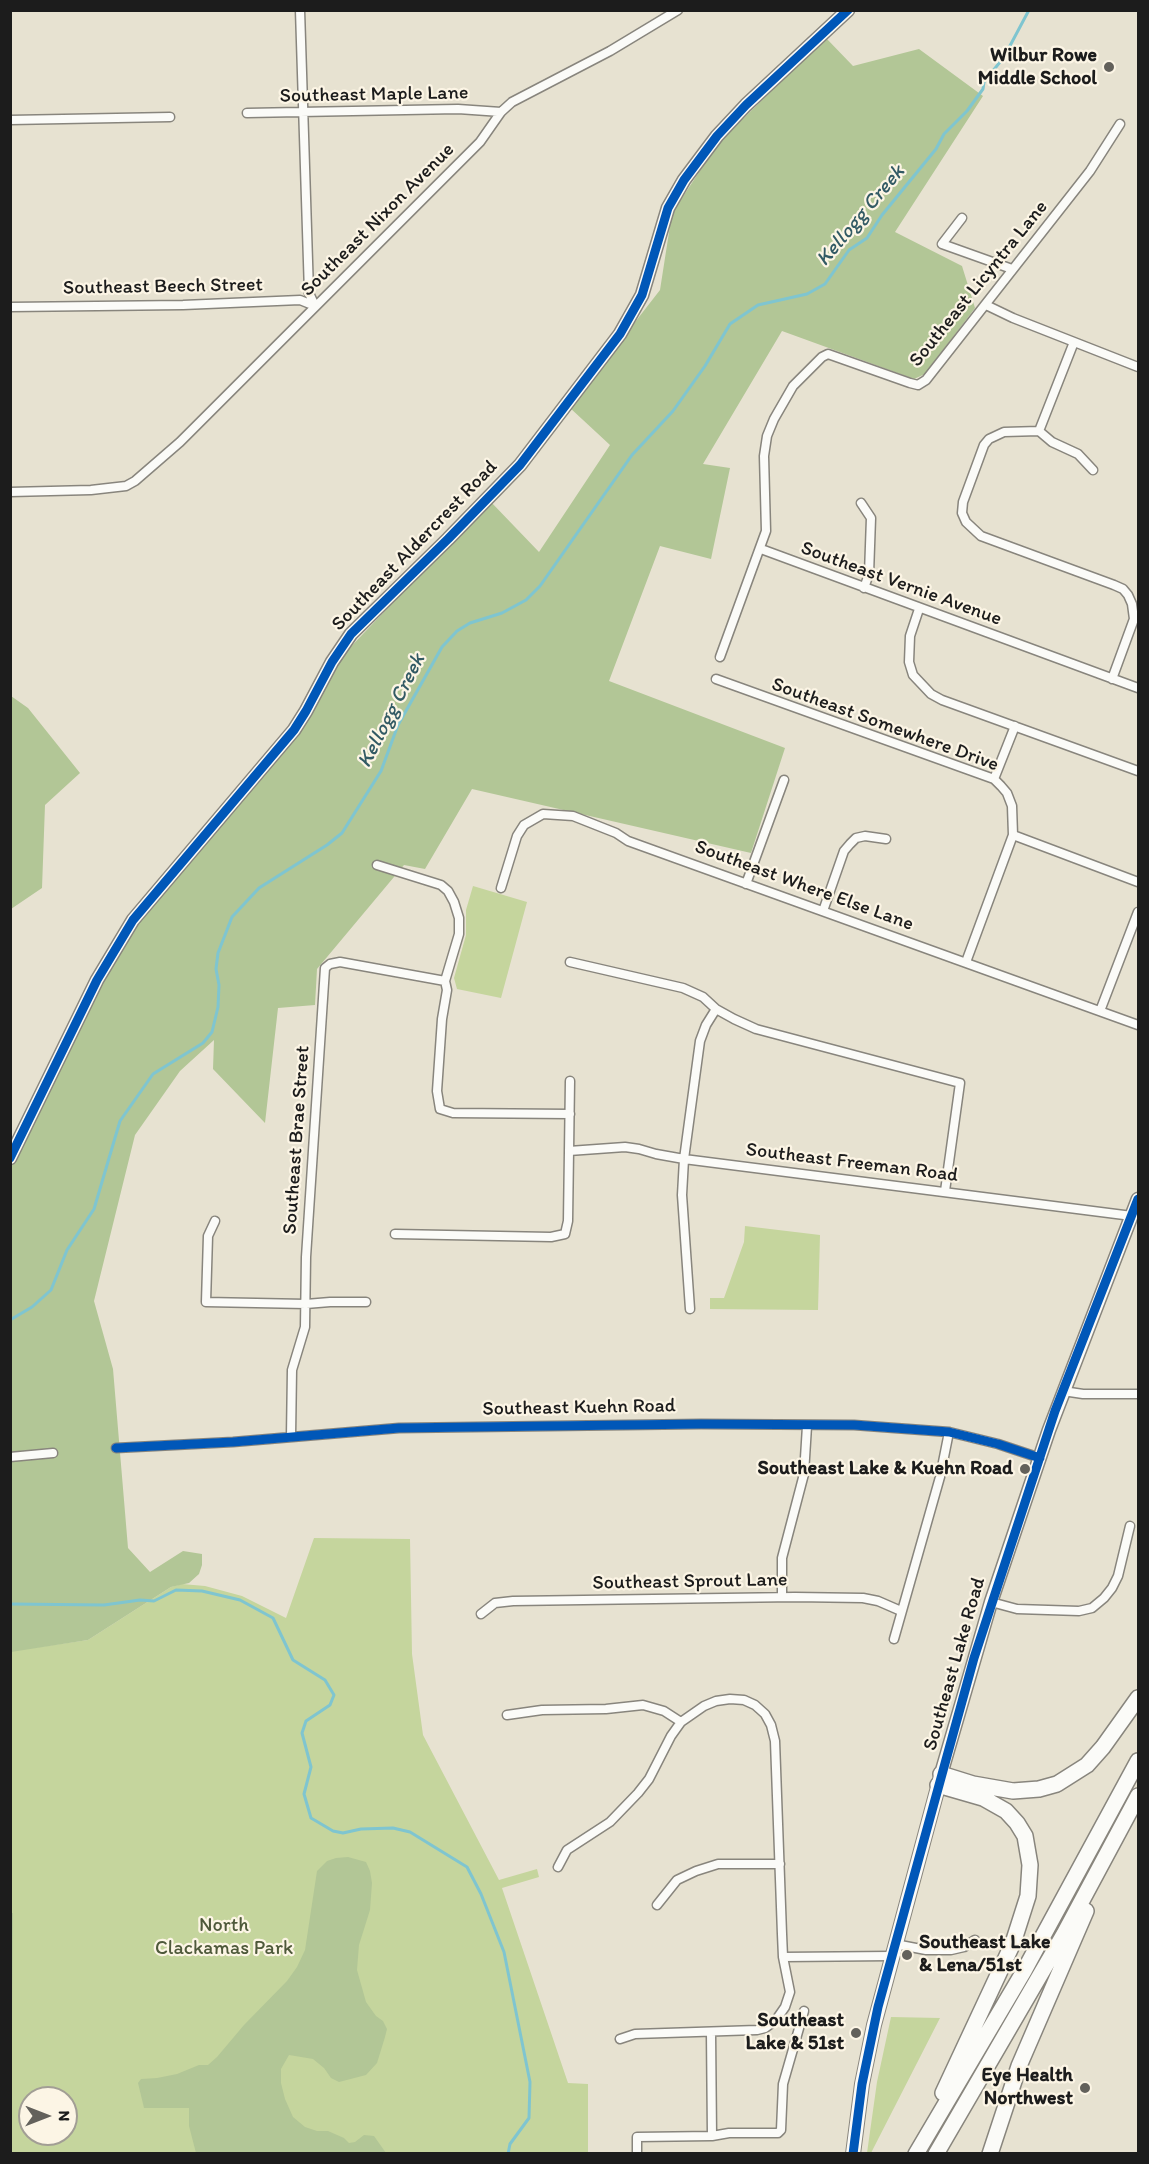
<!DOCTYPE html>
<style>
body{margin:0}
#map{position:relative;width:1149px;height:2164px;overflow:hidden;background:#e7e2d1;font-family:Itim,sans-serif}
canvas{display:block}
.frame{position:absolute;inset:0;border:12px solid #1c1c1c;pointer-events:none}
.north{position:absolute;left:18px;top:2086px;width:60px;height:60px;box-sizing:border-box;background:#fcf5e5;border:2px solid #a29e95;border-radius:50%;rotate:90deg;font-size:16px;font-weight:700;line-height:24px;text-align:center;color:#1c1c1c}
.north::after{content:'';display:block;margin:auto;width:21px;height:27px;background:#63615b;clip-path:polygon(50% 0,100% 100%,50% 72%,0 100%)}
</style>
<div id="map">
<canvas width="1149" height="2164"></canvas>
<div class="frame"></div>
<div class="north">N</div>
</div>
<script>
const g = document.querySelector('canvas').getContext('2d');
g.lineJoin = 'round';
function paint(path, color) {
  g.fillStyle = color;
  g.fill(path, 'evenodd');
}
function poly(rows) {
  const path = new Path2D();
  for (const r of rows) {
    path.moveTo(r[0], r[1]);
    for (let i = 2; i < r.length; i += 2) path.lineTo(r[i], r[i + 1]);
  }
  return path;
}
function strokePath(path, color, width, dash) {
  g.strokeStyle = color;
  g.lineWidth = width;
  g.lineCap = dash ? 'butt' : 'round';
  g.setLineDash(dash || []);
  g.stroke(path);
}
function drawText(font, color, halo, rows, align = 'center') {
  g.font = font + ' Itim,sans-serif';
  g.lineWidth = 4.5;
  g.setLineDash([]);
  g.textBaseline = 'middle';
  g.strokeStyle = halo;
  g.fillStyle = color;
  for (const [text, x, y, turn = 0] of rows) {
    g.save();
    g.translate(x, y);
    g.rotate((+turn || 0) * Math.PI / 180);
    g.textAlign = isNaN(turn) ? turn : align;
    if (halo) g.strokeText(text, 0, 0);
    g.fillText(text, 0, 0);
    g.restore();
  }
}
paint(poly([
 [473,886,527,902,501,998,457,989,454,978,466,935,466,910],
 [745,1226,820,1235,818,1310,710,1309,710,1298,724,1298,744,1242],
 [314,1538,410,1539,412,1654,423,1735,499,1880,537,1869,539,1877,502,1888,568,2083,588,2084,588,2153,11,2154,11,1651,88,1640,171,1587,182,1584,205,1586,242,1596,286,1618],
 [30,2098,66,2098,66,2134,30,2134],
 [891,2017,940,2018,871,2153,867,2153,877,2082]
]), '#c5d59d');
paint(poly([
 [826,38,853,66,919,49,983,96,895,232,962,266,975,308,925,374,914,379,782,331,703,464,730,468,711,559,660,546,609,681,785,748,751,853,472,789,425,869,404,865,317,969,315,1005,278,1008,265,1123,213,1069,214,1040,180,1071,135,1135,94,1301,113,1369,128,1548,150,1572,183,1551,202,1554,202,1565,199,1574,189,1583,171,1587,88,1640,11,1652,11,1165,122,942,309,716,341,657,490,501,539,552,610,445,569,407,660,290,672,213,719,142],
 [11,696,28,708,80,773,45,805,42,888,11,909],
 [348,1857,366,1862,370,1871,372,1883,370,1910,359,1945,357,1970,366,2002,376,2016,383,2021,387,2029,385,2037,377,2063,366,2075,339,2082,331,2078,324,2068,313,2059,289,2055,281,2069,281,2083,285,2099,293,2117,305,2127,317,2131,328,2131,344,2138,349,2143,355,2142,364,2135,374,2136,386,2153,196,2153,189,2126,189,2108,144,2108,138,2083,141,2079,157,2078,177,2074,199,2065,208,2065,217,2057,244,2025,287,1981,297,1967,305,1950,317,1871,327,1861,336,1858],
 [11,1913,13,1913,11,2154,10,2153]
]), '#b2c696');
strokePath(poly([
 [10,1320,32,1307,51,1290,67,1250,94,1209,120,1121,153,1074,203,1043,212,1032,218,1007,219,985,216,969,218,953,232,917,259,888,327,845,342,833,381,771,398,725,442,647,457,631,470,623,502,613,526,600,540,586,632,455,673,411,705,366,730,324,758,305,807,294,825,284,849,250,867,238,882,215,936,149,944,134,967,111,983,89,984,82,1004,57,1029,10],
 [10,1604,104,1605,140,1600,154,1601,176,1590,202,1591,240,1600,273,1618,293,1660,325,1680,334,1695,330,1705,306,1721,302,1733,311,1767,304,1794,311,1818,333,1831,343,1833,361,1829,393,1828,410,1832,467,1867,481,1894,504,1952,530,2082,529,2118,510,2144,508,2154]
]), '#7fc5d0', 3);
const street = poly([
 [300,10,309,293,315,306],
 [247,113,458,109,501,112],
 [10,120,170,117],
 [962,218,942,244,1012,269],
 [986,305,1013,318,1138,367],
 [10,307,183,305,300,300,315,306],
 [1039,431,1004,432,989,439,984,445,963,502,962,513,966,522,981,536,1114,585,1123,589,1128,595,1132,604,1134,619,1112,679],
 [1039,431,1074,342],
 [1039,431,1052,442,1078,454,1093,470],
 [10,492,91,490,126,486,135,481,180,442,480,142,501,112,512,102,610,51,678,10],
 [861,503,871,518,869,574,864,588],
 [761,549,1138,688],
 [919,609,910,636,909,662,913,675,931,694,942,700,1138,771],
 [720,657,766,531,764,456,767,436,774,419,793,386,822,357,828,354,910,383,918,385,926,380,1090,171,1120,124],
 [716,679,994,779,1001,786,1007,793,1012,806,1013,835,966,962],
 [994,779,1015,726],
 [1013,835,1138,882],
 [377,865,441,885,448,891,454,902,459,918,459,934,445,981,447,990,442,1019,437,1091,440,1109,453,1113,570,1114],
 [746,884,784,780],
 [501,888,517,836,524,825,543,814,573,816,616,833,628,841,1138,1025],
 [823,911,844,851,850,844,856,838,865,836,886,839],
 [570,962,683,988,703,997,716,1009,734,1019,756,1029,960,1083,945,1191],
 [1100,1011,1138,912],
 [569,1151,625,1147,639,1149,656,1154,684,1159,1132,1216],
 [215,1221,208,1236,206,1302,306,1304,330,1302,366,1302],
 [395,1234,551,1237,565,1234,568,1221,570,1081],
 [690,1309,682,1195,684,1159,700,1041,706,1025,716,1009],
 [1063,1391,1083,1394,1138,1394],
 [291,1436,292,1370,305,1327,306,1257,325,968,330,964,340,962,445,981],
 [116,1448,233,1442,399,1428,701,1424,854,1425,949,1432,998,1444,1040,1458],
 [10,1457,53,1453],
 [782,1597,782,1558,804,1474,807,1426],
 [991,1602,1017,1609,1079,1611,1092,1608,1104,1598,1112,1588,1118,1576,1130,1526],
 [481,1614,495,1603,513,1601,795,1597,863,1598,878,1601,901,1611],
 [894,1639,940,1477,949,1432],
 [507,1715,542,1710,606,1709,643,1705,664,1711,681,1722],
 [558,1867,567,1850,610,1822,638,1793,649,1779,671,1736,681,1722,704,1706,716,1701,730,1699,744,1700,755,1705,765,1714,771,1725,775,1741,782,1934,783,1957,790,1992,785,2007,776,2020,765,2028,757,2030,635,2034,620,2039],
 [657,1905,677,1880,696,1871,718,1864,780,1864],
 [895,1944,926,1950,951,1950,964,1947,975,1940],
 [783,1957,891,1956],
 [711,2033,712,2136],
 [637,2154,637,2137,712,2136,729,2133,778,2133,781,2130,783,2084,804,2011]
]);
const secondary = poly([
 [10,1158,97,980,133,920,294,730,306,711,332,662,351,634,448,539,520,465,620,334,642,295,668,208,684,180,717,136,746,105,848,10],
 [941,1774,991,1602,1049,1430,1138,1199]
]);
const primary = poly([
 [853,2154,862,2084,874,2025,941,1776]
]);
const highway = poly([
 [941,1774,973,1784,1013,1791,1039,1789,1057,1784,1087,1765,1103,1747,1138,1698],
 [938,1785,983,1798,1006,1811,1017,1823,1025,1836,1030,1865,1028,1896,1013,1943,943,2093],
 [916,2154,1024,1971,1138,1761],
 [936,2154,1064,1934,1138,1796],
 [990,2154,1019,2066,1086,1911]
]);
strokePath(street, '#88857d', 11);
strokePath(secondary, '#88857d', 15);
strokePath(primary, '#88857d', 16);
strokePath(highway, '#88857d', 18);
strokePath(street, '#fbfbf8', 8);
strokePath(secondary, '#fbfbf8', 12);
strokePath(primary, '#fbfbf8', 14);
strokePath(highway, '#fbfbf8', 15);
strokePath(poly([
 [10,1158,97,980,133,920,294,730,306,711,332,662,351,634,448,539,520,465,620,334,642,295,668,208,684,180,717,136,746,105,848,10],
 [116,1448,233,1442,399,1428,701,1424,854,1425,949,1432,998,1444,1040,1458],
 [853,2154,862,2084,878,2007,974,1658,1055,1411,1138,1199]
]), '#0057b8', 9);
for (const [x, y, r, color] of [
 [1109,67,6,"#63615b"],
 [1025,1469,6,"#63615b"],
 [907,1955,6,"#63615b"],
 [856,2033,6,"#63615b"],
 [1085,2088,6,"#63615b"]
]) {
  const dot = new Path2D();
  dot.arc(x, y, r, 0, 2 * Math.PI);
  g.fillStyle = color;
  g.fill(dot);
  strokePath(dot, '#fcf5e5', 2);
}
drawText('bold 20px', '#1c1c1c', '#fcf5e5', [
 ["Wilbur Rowe",1097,56],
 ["Middle School",1097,79],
 ["Southeast Lake & Kuehn Road",1013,1469],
 ["Southeast Lake",919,1943,"left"],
 ["& Lena/51st",919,1966,"left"],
 ["Southeast",844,2021],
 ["Lake & 51st",844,2044],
 ["Eye Health",1073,2076],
 ["Northwest",1073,2099]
], 'right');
drawText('20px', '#1c1c1c', '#fcf5e5', [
 ["Southeast Maple Lane",374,95,-1],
 ["Southeast Nixon Avenue",378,220,-45],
 ["Southeast Licyntra Lane",979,284,-51],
 ["Southeast Beech Street",163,287,-1],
 ["Southeast Aldercrest Road",415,546,-46],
 ["Southeast Vernie Avenue",901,584,20],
 ["Southeast Somewhere Drive",885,725,20],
 ["Southeast Where Else Lane",804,886,20],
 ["Southeast Brae Street",297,1140,-86],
 ["Southeast Freeman Road",852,1163,7],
 ["Southeast Kuehn Road",579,1408,-1],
 ["Southeast Sprout Lane",690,1582,-1],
 ["Southeast Lake Road",955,1664,-74]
]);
drawText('20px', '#4e593a', '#fcf5e5', [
 ["North",224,1926],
 ["Clackamas Park",224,1949]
]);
drawText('italic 21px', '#325a64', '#fcf5e5', [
 ["Kellogg Creek",861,216,-50],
 ["Kellogg Creek",392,711,-63]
]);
</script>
